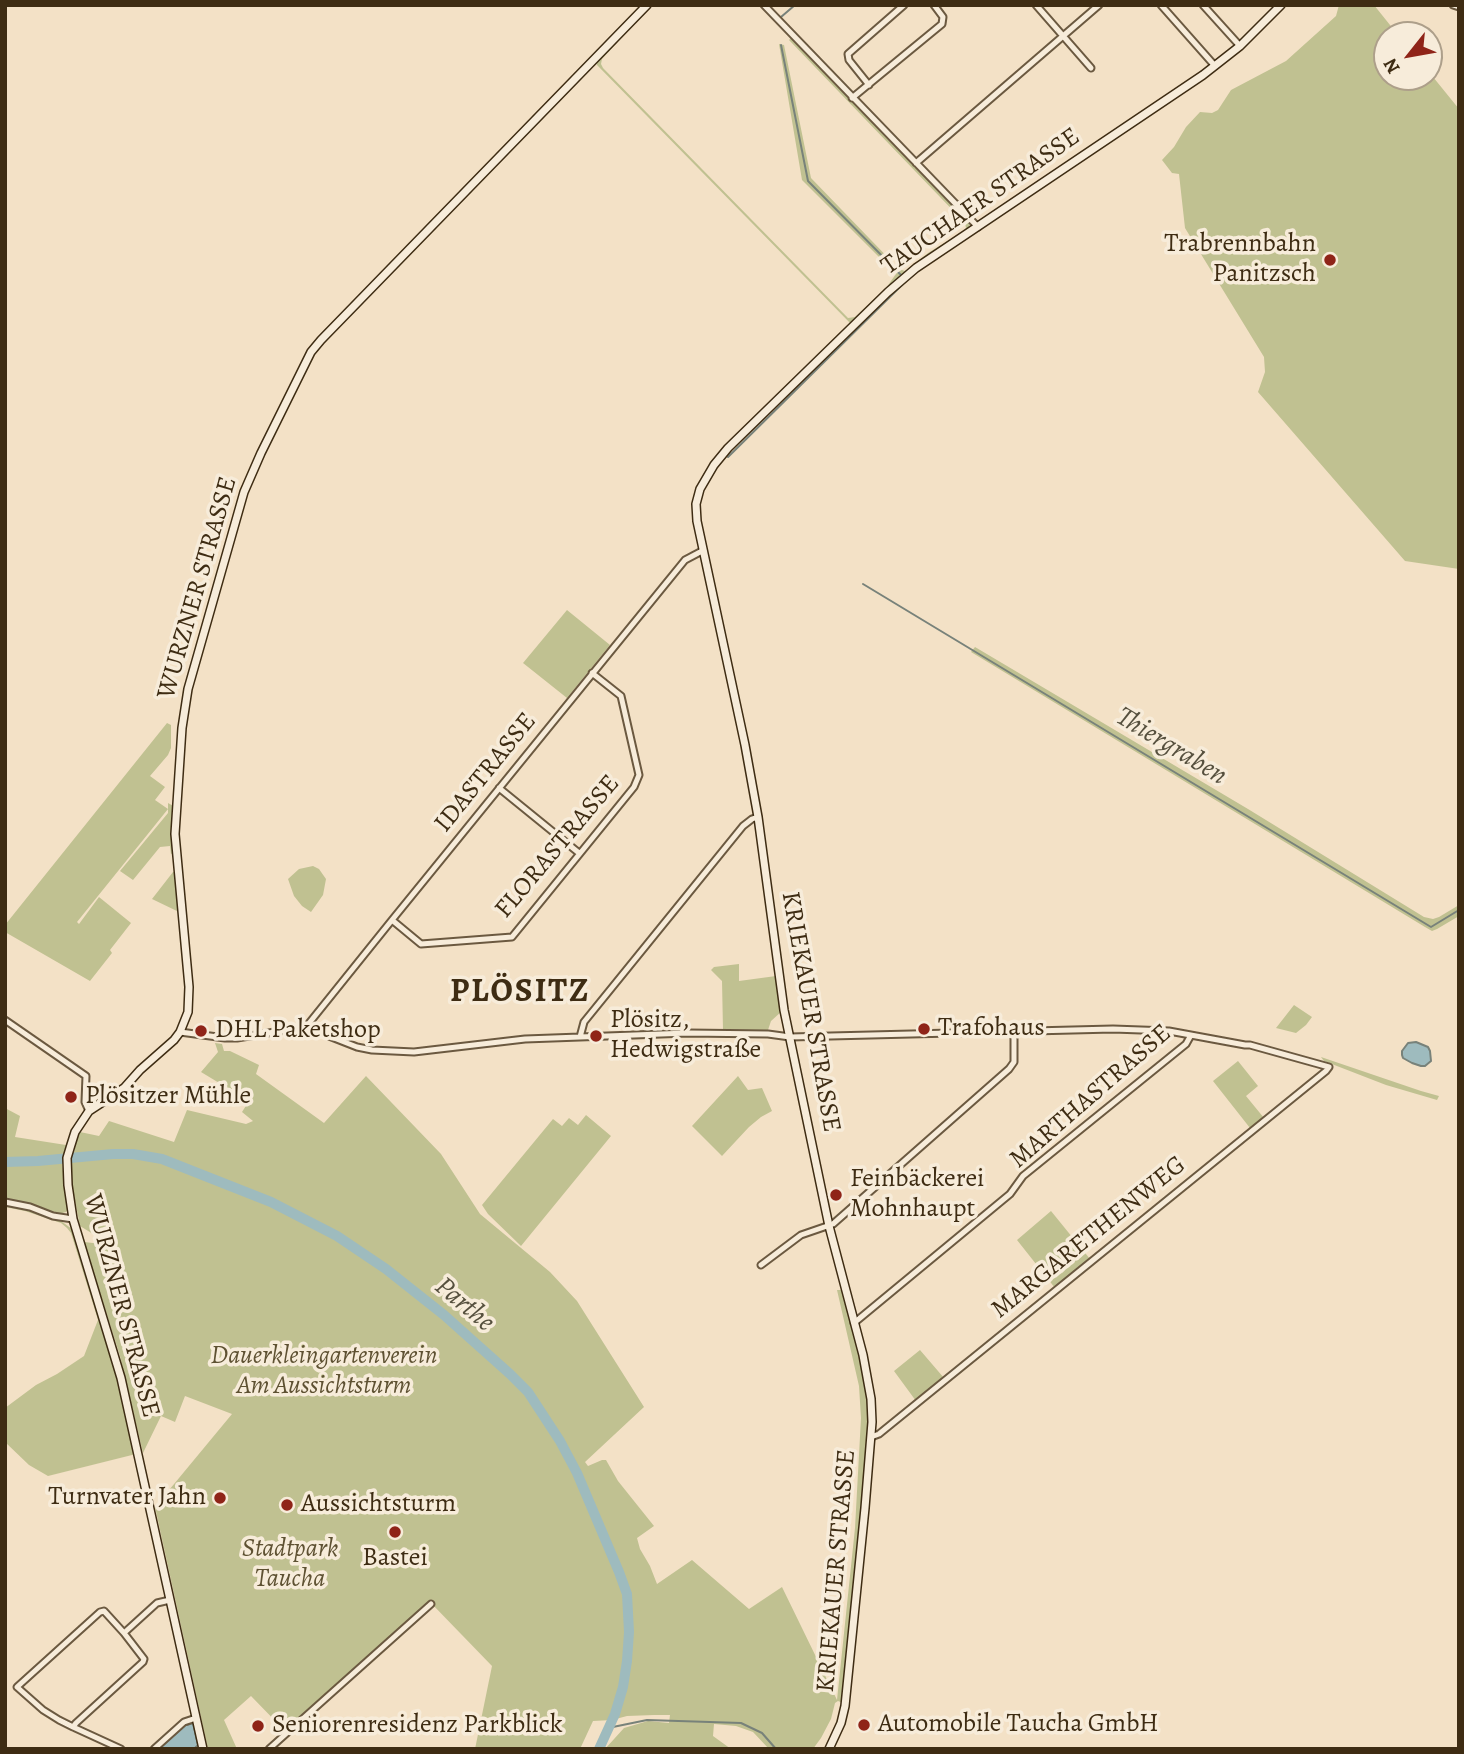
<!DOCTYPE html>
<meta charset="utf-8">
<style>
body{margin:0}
#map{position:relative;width:1464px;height:1754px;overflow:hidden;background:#f3e1c6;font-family:Alegreya,serif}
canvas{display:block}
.frame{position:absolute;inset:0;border:7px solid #3e2c13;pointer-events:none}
.north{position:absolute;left:1373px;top:21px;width:70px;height:70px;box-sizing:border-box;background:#f7ecda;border:2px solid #ad9f8a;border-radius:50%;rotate:239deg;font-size:19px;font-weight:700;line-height:28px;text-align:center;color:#3e2c13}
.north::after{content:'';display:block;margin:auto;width:24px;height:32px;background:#8f2418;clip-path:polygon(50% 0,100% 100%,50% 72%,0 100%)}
</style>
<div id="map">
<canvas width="1464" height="1754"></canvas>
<div class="frame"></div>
<div class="north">N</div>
</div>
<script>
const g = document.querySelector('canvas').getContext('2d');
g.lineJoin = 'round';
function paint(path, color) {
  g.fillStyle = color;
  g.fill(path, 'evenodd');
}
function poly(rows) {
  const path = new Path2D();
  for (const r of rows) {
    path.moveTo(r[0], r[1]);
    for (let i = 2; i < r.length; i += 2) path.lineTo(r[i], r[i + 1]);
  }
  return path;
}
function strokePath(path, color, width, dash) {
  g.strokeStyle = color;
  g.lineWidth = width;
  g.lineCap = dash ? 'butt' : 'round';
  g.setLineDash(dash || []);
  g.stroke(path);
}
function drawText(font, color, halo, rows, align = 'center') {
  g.font = font + ' Alegreya,serif';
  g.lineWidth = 7;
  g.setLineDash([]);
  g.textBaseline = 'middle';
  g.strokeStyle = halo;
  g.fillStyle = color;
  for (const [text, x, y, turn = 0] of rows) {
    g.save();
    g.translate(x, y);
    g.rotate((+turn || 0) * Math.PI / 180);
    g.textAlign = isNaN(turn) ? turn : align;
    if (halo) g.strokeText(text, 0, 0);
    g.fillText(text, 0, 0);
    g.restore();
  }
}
paint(poly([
 [1339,5,1374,5,1398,35,1387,35,1387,77,1429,77,1429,72,1459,109,1459,569,1405,561,1258,392,1265,372,1264,357,1185,228,1179,174,1172,173,1162,160,1174,147,1186,127,1200,112,1212,113,1218,110,1231,90,1286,61,1336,16],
 [640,15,641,17,602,59,601,64,603,68,848,318,855,317,886,288,896,274,802,180,779,44,784,45,811,178,899,269,905,271,928,253,964,231,966,228,965,223,789,40,791,38,969,220,970,228,967,231,915,266,851,324,597,65,596,62],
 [567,610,610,645,567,698,523,663],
 [975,647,1248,809,1424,917,1433,919,1439,917,1459,905,1459,916,1437,929,1432,931,1425,927,971,652],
 [167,723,171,725,171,748,168,755,150,776,165,787,155,800,168,809,77,922,79,924,99,897,131,923,110,950,112,953,90,981,5,932,5,925],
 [168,803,175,807,174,853,171,854,170,846,160,847,133,880,120,871,168,813],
 [313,866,319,869,326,879,323,895,311,912,302,906,294,896,288,879,299,869],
 [173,872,175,872,179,912,152,899],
 [739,964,739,981,776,976,781,1012,771,1021,768,1030,723,1030,722,981,711,970,714,967],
 [1294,1005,1312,1017,1306,1025,1296,1033,1276,1028],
 [215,1043,222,1044,224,1051,230,1051,259,1065,256,1074,324,1123,366,1076,441,1154,480,1214,550,1272,577,1301,644,1407,585,1462,588,1466,602,1460,606,1460,618,1481,654,1526,637,1538,640,1549,650,1566,657,1584,692,1560,749,1609,782,1587,837,1700,855,1528,861,1418,859,1386,837,1290,843,1290,865,1378,870,1417,843,1703,838,1701,835,1703,831,1719,821,1738,813,1749,769,1749,753,1732,736,1726,714,1724,713,1736,731,1749,605,1749,624,1728,648,1721,669,1723,670,1715,654,1715,627,1716,612,1720,593,1721,580,1749,475,1749,492,1666,430,1602,284,1730,251,1696,224,1720,237,1749,208,1749,155,1507,232,1414,185,1396,175,1422,161,1416,143,1453,120,1356,84,1242,111,1245,80,1226,73,1190,71,1167,72,1160,105,1155,98,1153,73,1157,77,1139,80,1132,99,1136,109,1121,174,1142,187,1110,246,1124,253,1121,242,1112,249,1101,201,1072,218,1052],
 [1321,1057,1421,1091,1439,1096,1437,1100,1386,1085,1324,1061],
 [1238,1061,1258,1086,1246,1096,1264,1118,1250,1128,1213,1081],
 [738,1076,748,1090,762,1088,772,1111,761,1117,749,1127,722,1156,692,1126],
 [5,1108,20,1116,15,1137,66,1145,63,1156,5,1160],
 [586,1115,611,1136,521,1246,488,1214,482,1205,553,1119,562,1126,569,1118,578,1125],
 [5,1163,62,1163,68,1209,66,1212,59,1214,5,1200],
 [5,1204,26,1208,61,1221,72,1229,112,1359,123,1400,134,1454,132,1455,48,1476,29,1465,5,1442,5,1408,36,1385,57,1374,84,1356,98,1320,71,1233,67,1228,61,1223,25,1211,5,1207],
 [1051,1211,1090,1259,1055,1288,1017,1240],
 [920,1350,944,1378,916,1401,894,1371]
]), '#c0c191');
const water = poly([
 [1416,1042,1428,1047,1430,1051,1431,1061,1425,1066,1421,1066,1412,1063,1403,1058,1402,1055,1402,1051,1408,1043,1416,1042],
 [186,1723,187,1725,193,1723,198,1745,194,1749,158,1749,186,1723]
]);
paint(water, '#9ebbbe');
strokePath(water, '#78827a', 2);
strokePath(poly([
 [781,17,795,5],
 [781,45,808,181,901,275],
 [728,457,906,281],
 [863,584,1431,927,1459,910],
 [608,1728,647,1720,741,1723,762,1733,776,1749]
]), '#78827a', 2);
strokePath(poly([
 [5,1162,38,1161,113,1154,133,1154,162,1159,271,1202,337,1236,386,1269,444,1315,510,1374,528,1392,560,1441,577,1473,619,1572,627,1594,629,1632,627,1661,623,1687,615,1714,599,1749]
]), '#9ebbbe', 10);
const street = poly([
 [764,5,978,227],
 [1036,5,1091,68],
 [1161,5,1215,66],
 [1203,5,1240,46],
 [1453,5,1459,7],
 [869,85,849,60,848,54,904,5],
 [852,98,942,24,943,17,934,5],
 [916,163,1099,5],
 [499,788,579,853],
 [392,920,421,944,512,937,634,787,639,775,621,696,592,673],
 [5,1020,86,1076,85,1102,89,1111],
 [306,1027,392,920,685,560,702,551],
 [180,1032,225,1038,237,1038,306,1027,357,1047,372,1050,414,1052,525,1039,580,1037,688,1033,768,1034,790,1037,1113,1029,1169,1031,1245,1045,1250,1045,1329,1067,1326,1071,879,1434,871,1437],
 [580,1037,584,1022,743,826,752,819,758,817],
 [5,1202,30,1207,53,1216,73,1219],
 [761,1265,801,1235,833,1224,1009,1069,1014,1062,1014,1031],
 [854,1323,1010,1194,1023,1176,1186,1044,1191,1035],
 [124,1633,157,1603,170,1600],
 [73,1727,76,1723,143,1662,144,1659,124,1633,104,1611,100,1612,17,1687,43,1710,59,1720,73,1727,121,1749],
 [154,1749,184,1722,196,1718],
 [269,1749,431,1604]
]);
const secondary = poly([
 [203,1749,121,1378,73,1219,68,1185,67,1158,70,1148,75,1132,89,1111,124,1088,140,1070,174,1040,180,1032,188,1012,189,987,175,834,182,728,188,689,244,492,261,453,311,352,321,340,647,5],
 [829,1749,841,1723,845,1706,865,1508,872,1422,871,1399,863,1355,829,1226,784,1010,758,817,745,745,697,521,696,504,700,489,714,465,728,448,888,292,916,268,1203,75,1240,46,1281,5]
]);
strokePath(street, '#6b5940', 9);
strokePath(secondary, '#3e2c13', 10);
strokePath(street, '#f7ecda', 5);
strokePath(secondary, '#f7ecda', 7);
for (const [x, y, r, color] of [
 [1330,260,7,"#8f2418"],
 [924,1029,7,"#8f2418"],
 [201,1031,7,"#8f2418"],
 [596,1036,7,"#8f2418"],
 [71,1097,7,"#8f2418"],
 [836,1195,7,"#8f2418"],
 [220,1498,7,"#8f2418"],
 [287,1505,7,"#8f2418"],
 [395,1532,7,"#8f2418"],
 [864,1725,7,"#8f2418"],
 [258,1726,7,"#8f2418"]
]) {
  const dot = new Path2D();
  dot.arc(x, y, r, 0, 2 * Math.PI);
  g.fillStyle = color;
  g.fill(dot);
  strokePath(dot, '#f7ecda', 2.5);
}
drawText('26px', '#3e2c13', '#f7ecda', [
 ["TAUCHAER STRASSE",981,202,-35],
 ["WURZNER STRASSE",198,588,-74],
 ["IDASTRASSE",486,773,-51],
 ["FLORASTRASSE",558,847,-50],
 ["KRIEKAUER STRASSE",810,1012,80],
 ["MARTHASTRASSE",1091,1097,-41],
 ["MARGARETHENWEG",1089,1238,-39],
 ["WURZNER STRASSE",121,1306,75],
 ["KRIEKAUER STRASSE",837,1571,-85]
]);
drawText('26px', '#3e2c13', '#f7ecda', [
 ["Trabrennbahn",1316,245,"right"],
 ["Panitzsch",1316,275,"right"],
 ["Plösitz,",610,1021],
 ["Hedwigstraße",610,1051],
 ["Trafohaus",938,1029],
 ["DHL Paketshop",215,1031],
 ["Plösitzer Mühle",85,1097],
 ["Feinbäckerei",850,1180],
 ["Mohnhaupt",850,1210],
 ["Turnvater Jahn",206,1498,"right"],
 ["Aussichtsturm",301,1505],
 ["Bastei",395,1559,"center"],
 ["Automobile Taucha GmbH",878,1725],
 ["Seniorenresidenz Parkblick",272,1726]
], 'left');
drawText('italic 26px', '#5e5132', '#f7ecda', [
 ["Dauerkleingartenverein",324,1357],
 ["Am Aussichtsturm",324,1387],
 ["Stadtpark",290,1550],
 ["Taucha",290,1580]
]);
drawText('italic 28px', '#56503e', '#f7ecda', [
 ["Thiergraben",1171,747,31],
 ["Parthe",464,1305,40]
]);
g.letterSpacing = '2px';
drawText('bold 33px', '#3e2c13', '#f7ecda', [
 ["PLÖSITZ",520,993]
]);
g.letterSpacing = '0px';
</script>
